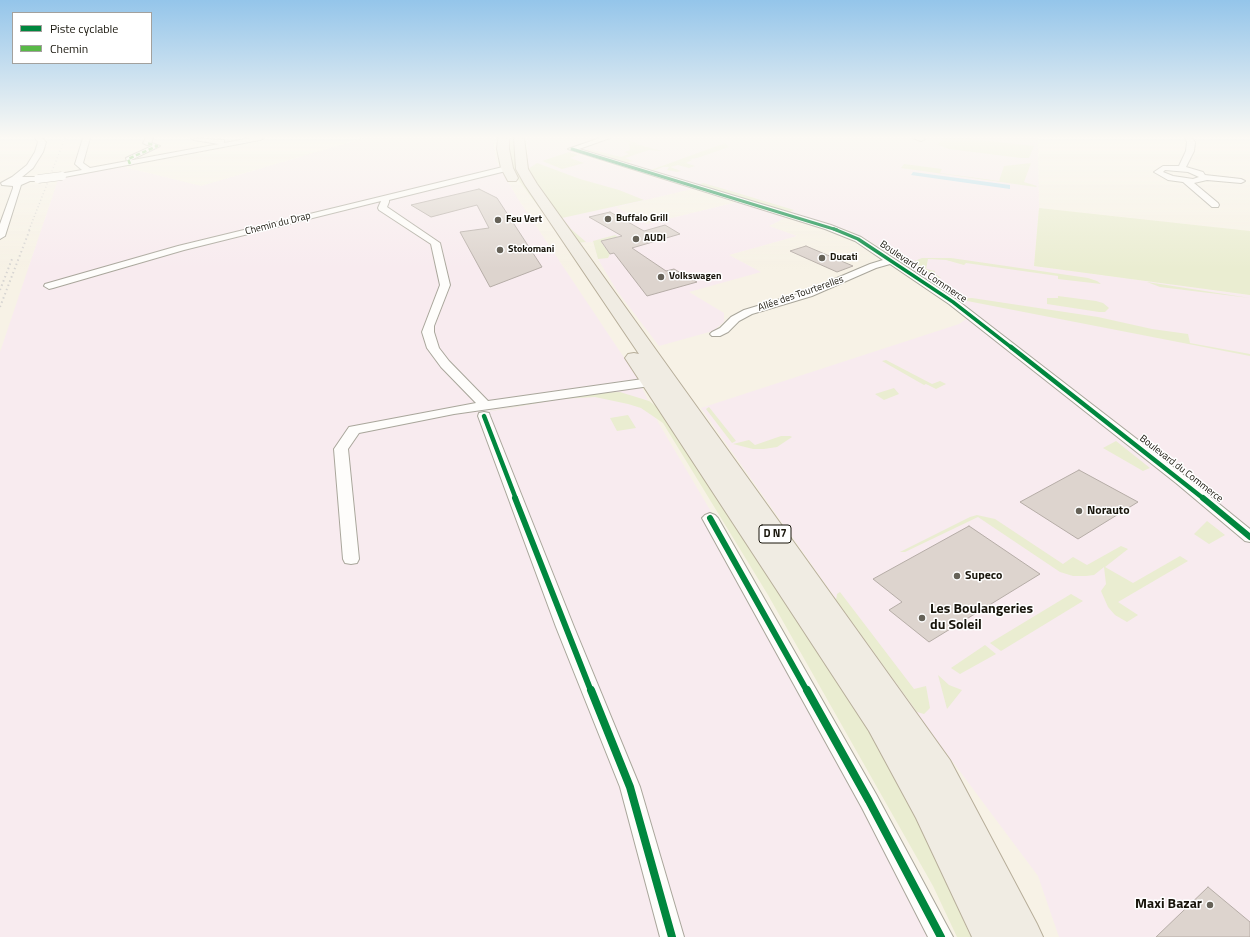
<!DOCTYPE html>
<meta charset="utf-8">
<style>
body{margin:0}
#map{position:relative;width:1250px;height:937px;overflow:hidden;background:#f7f2e6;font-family:"Titillium Web",sans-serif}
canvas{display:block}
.legend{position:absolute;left:12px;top:12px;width:140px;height:52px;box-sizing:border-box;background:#fff;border:1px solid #a3a19d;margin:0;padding:5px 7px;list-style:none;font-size:12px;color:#18150b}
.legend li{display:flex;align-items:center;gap:8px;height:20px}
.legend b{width:20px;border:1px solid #a3a19d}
</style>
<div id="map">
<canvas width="1250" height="937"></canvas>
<ul class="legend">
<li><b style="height:5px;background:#00873e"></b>Piste cyclable</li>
<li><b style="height:5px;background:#58b947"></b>Chemin</li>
</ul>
</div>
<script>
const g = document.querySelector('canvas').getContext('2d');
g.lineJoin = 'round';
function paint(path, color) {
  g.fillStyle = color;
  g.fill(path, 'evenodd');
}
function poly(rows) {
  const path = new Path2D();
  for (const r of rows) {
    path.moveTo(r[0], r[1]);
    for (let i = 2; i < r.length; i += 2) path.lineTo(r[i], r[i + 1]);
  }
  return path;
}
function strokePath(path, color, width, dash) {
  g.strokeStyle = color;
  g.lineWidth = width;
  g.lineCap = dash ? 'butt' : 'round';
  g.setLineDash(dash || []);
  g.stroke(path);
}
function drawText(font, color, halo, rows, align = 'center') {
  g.font = font + ' "Titillium Web",sans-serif';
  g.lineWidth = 3;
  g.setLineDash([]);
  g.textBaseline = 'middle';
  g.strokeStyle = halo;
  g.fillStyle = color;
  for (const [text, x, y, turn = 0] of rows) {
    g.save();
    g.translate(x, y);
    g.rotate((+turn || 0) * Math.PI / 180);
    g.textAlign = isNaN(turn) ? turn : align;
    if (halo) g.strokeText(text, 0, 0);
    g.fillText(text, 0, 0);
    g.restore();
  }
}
paint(poly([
 [364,138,493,138,496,161,518,199,637,377,658,422,748,574,951,937,0,937,0,352,59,177,124,167,201,186],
 [527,138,1038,138,1039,208,1034,266,1250,295,1250,937,1059,937,1038,876,923,722,701,408,959,324,975,313,874,244,851,231,578,150,570,152,692,189,616,207,647,224,737,202,787,217,769,226,797,236,729,255,761,272,689,292,724,313,724,322,713,331,659,346,617,291,598,259,593,242,578,243,528,169]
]), '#f8ebef');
paint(poly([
 [507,138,513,138,516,165,519,175,541,210,516,177,511,164],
 [615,138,638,143,636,144,662,151,649,150,625,158,633,161,624,163,583,151,588,149,621,157,629,154,624,152,630,150,629,144,633,143],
 [943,138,963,138,1034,146,1029,158,1021,158,949,149,938,145],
 [725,143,729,147,697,158,689,159,692,160,686,163,695,166,689,168,678,165,670,167,681,171,677,172,667,170,669,167,663,167,653,171,651,170],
 [569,152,578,155,570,158,584,163,562,169,542,161],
 [537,163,580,179,619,190,644,200,562,218,571,229,586,242,578,243,544,198,528,169],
 [1031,163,1024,182,1037,186,1036,187,901,168,904,164,942,169,940,173,999,181,1004,166],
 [703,183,724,189,794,210,790,212,698,185],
 [1039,208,1250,231,1250,295,1034,266],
 [615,235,618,237,601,242,610,254,608,258,598,259,593,241],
 [922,258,951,258,1013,267,1088,278,1097,281,1101,284,1058,279,1058,276,966,263,964,265,946,260,928,259,926,269,935,271,935,274,941,278,937,278,912,262],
 [1147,282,1250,298,1160,287],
 [1058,296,1096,301,1103,303,1109,308,1105,312,1099,312,1047,304,1047,298,1058,298],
 [972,298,1098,317,1152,329,1188,334,1190,343,1250,354,1250,356,957,299],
 [886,360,932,384,940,381,946,384,936,389,926,384,924,385,882,361],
 [894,388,899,394,884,400,875,394],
 [620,392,649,401,661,410,722,507,881,749,922,829,971,937,957,937,933,886,768,595,663,423,641,408,628,404,595,397,561,399,463,416,588,393],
 [709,407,736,441,732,443,706,409],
 [628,415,636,428,617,431,610,418],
 [781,436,790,436,792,437,777,447,764,449,753,449,733,444,749,440,755,445],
 [1116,441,1150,468,1143,471,1103,448],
 [977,515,995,519,1063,564,1073,557,1087,565,1121,546,1128,549,1105,567,1133,583,1180,556,1188,561,1118,602,1138,615,1127,622,1115,615,1108,607,1101,591,1106,584,1104,567,1094,575,1086,576,1073,576,1060,572,978,517,905,552,900,552,970,517],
 [1207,521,1225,535,1209,544,1194,534],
 [840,592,914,689,926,686,930,708,924,714,917,712,836,600,837,594],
 [1071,594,1083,601,1001,651,990,643],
 [985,645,996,654,960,674,951,668],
 [938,675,949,685,962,690,947,709]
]), '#eaedd1');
paint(poly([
 [913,172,1010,185,1010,189,911,175]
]), '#b6deee');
const building = poly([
 [479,189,497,198,542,267,490,287,460,232,489,228,477,205,431,217,411,205,479,189],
 [610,212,644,231,665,225,680,234,632,248,666,271,674,269,697,282,647,296,614,253,610,254,601,241,622,236,589,217,610,212],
 [806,246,853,266,837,272,790,251,806,246],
 [1079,470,1138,502,1078,539,1020,502,1079,470],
 [969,526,1040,574,929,642,889,610,902,602,873,579,969,526],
 [1208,887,1250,922,1250,937,1156,937,1208,887]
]);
paint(building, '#ddd4ce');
strokePath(building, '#b6ada7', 1);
const pedestrian = poly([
 [147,141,160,146,131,160,133,164,128,165,126,158,152,146,145,144,145,142,147,141]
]);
const minor = poly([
 [35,138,42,138,46,142,43,152,33,168,22,177,38,177,42,179,41,181,30,181,21,185,5,236,0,239,0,224,13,188,13,186,2,185,1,183,12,177,27,165,35,152,38,142,35,138],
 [83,138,90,138,83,163,90,168,219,144,194,140,191,138,221,140,224,140,224,143,250,138,264,138,260,140,59,178,59,174,82,170,75,164,83,138],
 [146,138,153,138,150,145,147,145,143,143,146,138],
 [600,138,610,138,579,149,831,225,861,237,957,300,1186,477,1250,529,1250,542,1245,541,1176,483,949,304,890,264,876,268,812,296,752,314,739,321,728,332,720,336,712,336,710,334,712,332,720,328,731,317,744,310,804,292,870,264,883,260,855,241,825,229,568,149,600,138],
 [913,138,924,138,925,139,921,141,913,138],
 [1185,138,1192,138,1195,142,1194,151,1186,167,1203,172,1205,175,1241,179,1245,181,1241,183,1207,180,1194,183,1218,203,1219,205,1218,207,1212,207,1183,182,1168,180,1154,172,1163,166,1179,166,1186,151,1187,142,1185,138],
 [1165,170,1188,172,1199,177,1193,179,1173,176,1163,172,1165,170],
 [507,166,511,168,510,170,389,200,389,202,387,207,440,243,450,285,434,326,434,332,439,348,449,361,488,401,650,378,654,379,656,382,654,385,650,386,454,414,359,433,348,449,359,559,357,563,351,564,345,563,343,559,334,449,349,427,476,403,441,367,427,348,422,332,440,285,431,244,379,210,378,208,381,201,184,250,53,288,49,289,44,286,45,284,178,246,507,166],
 [484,412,489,413,490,416,574,627,640,787,684,937,660,937,620,787,556,627,478,416,479,413,484,412],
 [710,513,715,515,718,518,876,794,953,937,928,937,862,808,702,518,705,515,710,513]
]);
const primary = poly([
 [498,138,509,138,509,149,513,168,518,178,516,181,508,181,501,168,497,149,498,138],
 [514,138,524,138,528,169,537,184,950,760,1037,924,1043,937,972,937,916,818,869,731,625,358,628,354,634,353,639,354,525,185,516,169,514,138]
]);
strokePath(pedestrian, '#a9a69b', 2);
strokePath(minor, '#a9a69b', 2);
strokePath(primary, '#b7ae9a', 2);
paint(pedestrian, '#fefdfb');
paint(minor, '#fefdfb');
paint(primary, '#f0ece3');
strokePath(poly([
 [29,230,65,138]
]), '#d7d5d2', 1.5, [1, 2.5]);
strokePath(poly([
 [0,290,12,259],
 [0,307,30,229]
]), '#d7d5d2', 2, [1.5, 3]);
const minorBridge = poly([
 [38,179,62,176]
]);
strokePath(minorBridge, '#a9a69b', 9, []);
strokePath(minorBridge, '#fefdfb', 8);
strokePath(poly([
 [130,164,128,159,157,146,147,143]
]), '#58b947', 2.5, [4.5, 2.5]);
strokePath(poly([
 [572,149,837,230]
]), '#00873e', 3);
strokePath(poly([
 [834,229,858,239,953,302,1012,348]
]), '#00873e', 3.5);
strokePath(poly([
 [1011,347,1204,499],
 [484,416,516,499]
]), '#00873e', 4.5);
strokePath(poly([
 [515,498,591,691],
 [1203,498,1250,537],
 [710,518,807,691]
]), '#00873e', 6);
strokePath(poly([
 [591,690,630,787,672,937],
 [807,690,869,801,941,937]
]), '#00873e', 8);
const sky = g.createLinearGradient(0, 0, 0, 269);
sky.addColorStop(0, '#94c5ea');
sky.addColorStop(0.51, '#fbf9f4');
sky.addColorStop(1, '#fbf9f400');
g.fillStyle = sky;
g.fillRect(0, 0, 1250, 269);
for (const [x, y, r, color] of [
 [608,219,4,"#666258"],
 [498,220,4,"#666258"],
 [636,239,4,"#666258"],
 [500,250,4,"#666258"],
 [822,258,4,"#666258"],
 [661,277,4,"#666258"],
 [1079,511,4,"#666258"],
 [957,576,4,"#666258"],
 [922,618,4,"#666258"],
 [1210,905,4,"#666258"]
]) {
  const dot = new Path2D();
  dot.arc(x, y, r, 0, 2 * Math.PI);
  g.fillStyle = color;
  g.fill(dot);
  strokePath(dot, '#fff', 1.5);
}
drawText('bold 10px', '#18150b', '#fff', [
 ["Buffalo Grill",616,219],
 ["Feu Vert",506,220],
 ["AUDI",644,239],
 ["Stokomani",508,250],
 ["Ducati",830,258],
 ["Volkswagen",669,277]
], 'left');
drawText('10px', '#18150b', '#fff', [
 ["Chemin du Drap",278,224,-14],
 ["Boulevard du Commerce",923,272,34],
 ["Allée des Tourterelles",801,294,-19],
 ["Boulevard du Commerce",1181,469,38]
]);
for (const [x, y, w] of [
 [775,534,32]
]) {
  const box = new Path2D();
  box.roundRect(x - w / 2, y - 9, w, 18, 3);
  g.fillStyle = '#fff';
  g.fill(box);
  strokePath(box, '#18150b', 1);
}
drawText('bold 11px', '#18150b', null, [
 ["D N7",775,534]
]);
drawText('bold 12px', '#18150b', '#fff', [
 ["Norauto",1087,511],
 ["Supeco",965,576]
], 'left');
drawText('bold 14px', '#18150b', '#fff', [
 ["Les Boulangeries",930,610],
 ["du Soleil",930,626],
 ["Maxi Bazar",1202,905,"right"]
], 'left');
</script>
